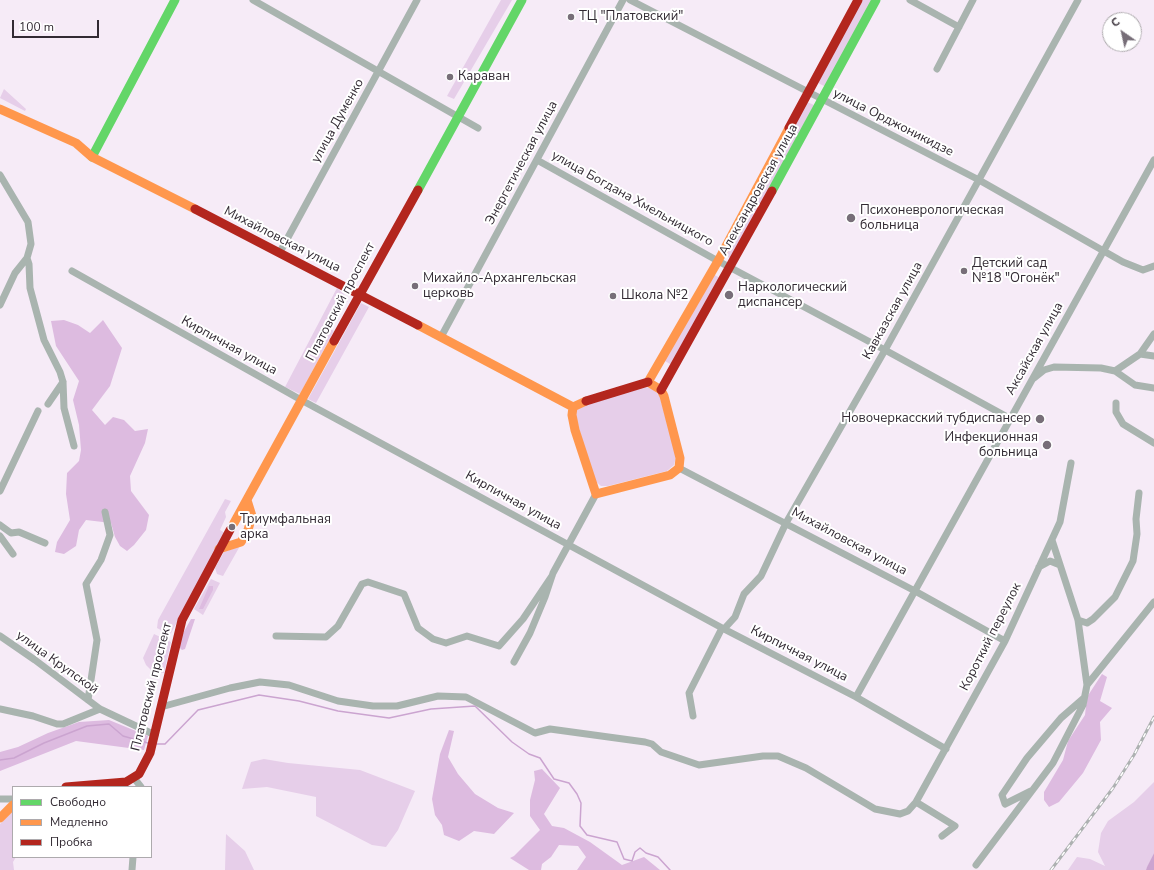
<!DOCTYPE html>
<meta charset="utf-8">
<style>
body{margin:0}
#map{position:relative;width:1154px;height:870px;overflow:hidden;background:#f6ebf7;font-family:"Nunito Sans",sans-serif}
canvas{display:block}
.legend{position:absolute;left:12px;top:786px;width:140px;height:72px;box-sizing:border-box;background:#fff;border:1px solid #adaaad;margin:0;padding:5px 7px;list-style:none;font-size:12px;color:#322a33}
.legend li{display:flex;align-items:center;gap:8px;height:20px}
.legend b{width:20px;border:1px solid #adaaad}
.north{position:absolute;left:1102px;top:12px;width:40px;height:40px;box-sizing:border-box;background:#fff;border:1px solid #adaaad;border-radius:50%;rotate:326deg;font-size:11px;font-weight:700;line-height:16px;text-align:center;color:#322a33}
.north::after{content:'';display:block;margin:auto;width:14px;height:18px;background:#776e78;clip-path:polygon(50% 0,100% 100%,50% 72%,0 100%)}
.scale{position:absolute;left:12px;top:20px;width:87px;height:18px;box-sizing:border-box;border:2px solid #322a33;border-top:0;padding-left:5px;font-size:12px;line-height:14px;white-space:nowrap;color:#322a33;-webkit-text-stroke:3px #fff;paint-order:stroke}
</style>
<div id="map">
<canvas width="1154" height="870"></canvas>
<ul class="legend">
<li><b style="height:5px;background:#63d668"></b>Свободно</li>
<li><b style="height:5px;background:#ff974d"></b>Медленно</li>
<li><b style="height:5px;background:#b3261e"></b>Пробка</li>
</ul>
<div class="north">С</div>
<div class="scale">100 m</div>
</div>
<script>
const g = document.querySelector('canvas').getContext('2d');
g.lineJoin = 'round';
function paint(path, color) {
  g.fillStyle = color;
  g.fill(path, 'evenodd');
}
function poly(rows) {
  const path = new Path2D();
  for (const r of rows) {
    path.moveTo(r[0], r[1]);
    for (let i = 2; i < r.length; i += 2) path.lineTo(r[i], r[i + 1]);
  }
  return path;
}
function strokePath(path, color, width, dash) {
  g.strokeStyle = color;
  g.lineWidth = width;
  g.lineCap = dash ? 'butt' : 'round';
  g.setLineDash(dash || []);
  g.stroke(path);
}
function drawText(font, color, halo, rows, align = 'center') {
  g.font = font + ' "Nunito Sans",sans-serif';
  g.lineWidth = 4;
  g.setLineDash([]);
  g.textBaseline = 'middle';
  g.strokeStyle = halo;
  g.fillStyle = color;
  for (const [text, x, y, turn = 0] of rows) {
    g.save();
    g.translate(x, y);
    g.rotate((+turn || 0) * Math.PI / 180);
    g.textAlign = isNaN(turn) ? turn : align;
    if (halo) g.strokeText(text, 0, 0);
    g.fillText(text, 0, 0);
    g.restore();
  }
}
paint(poly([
 [501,0,512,0,454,99,447,96],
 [861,0,872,0,826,87,818,83],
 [4,89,26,109,25,111,0,98],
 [807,102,814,105,731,259,725,255],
 [713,274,720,278,672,365,663,360],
 [337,288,344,294,348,302,340,297,325,325,334,331,300,394,285,387],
 [361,303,369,307,316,403,308,399],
 [643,387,653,388,660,397,676,457,674,465,667,471,608,486,601,486,593,479,576,417,577,408],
 [225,499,231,501,225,512,226,517,220,530,225,533,170,635,157,628,158,620],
 [240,546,223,576,217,574,215,568,224,552],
 [211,579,220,583,203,615,194,609],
 [154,634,171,642,164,673,154,673,146,665,143,658],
 [264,759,288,763,360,770,415,791,398,830,386,847,372,845,316,816,316,797,267,787,242,789,251,762],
 [1154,782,1154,853,1146,870,1068,870,1077,857,1090,859,1105,866,1098,852,1101,833,1108,821,1134,802],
 [12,812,13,857,16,857,13,862,14,870,0,870,0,824],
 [226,834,245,851,254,870,225,870]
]), '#e6cee9');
paint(poly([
 [64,320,78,325,90,333,103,320,122,348,110,386,92,410,105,425,113,417,124,420,135,431,148,429,145,443,130,476,131,491,149,515,146,530,134,545,127,551,120,546,115,537,111,523,86,520,79,530,76,546,64,554,55,552,57,542,70,520,66,494,67,473,79,461,81,450,79,425,73,400,79,381,56,346,51,321],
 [209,586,213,586,213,590,203,609,199,609],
 [191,619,195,619,185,649,182,650,179,647,182,635],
 [1102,674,1107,677,1100,701,1112,708,1100,722,1101,740,1083,773,1059,802,1049,807,1044,800,1044,792,1063,760,1068,741,1085,715,1087,697],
 [109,720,148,736,144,750,76,741,0,771,0,752,18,747,48,733,79,722],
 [449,730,454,731,448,757,458,774,475,794,498,808,514,813,494,834,474,831,459,841,444,835,442,825,435,815,432,799,440,754],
 [542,769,560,788,544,814,552,826,564,828,590,842,622,865,644,857,660,870,577,870,586,857,578,846,559,845,551,857,542,864,541,870,529,870,510,858,514,856,540,830,530,816,530,800,535,780,534,771]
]), '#ddbbe0');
paint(poly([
 [1154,853,1154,870,1146,870,1147,867]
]), '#cba4d0');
strokePath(poly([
 [155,744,165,744,198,710,259,695,299,701,338,711,389,718,431,709,475,706,512,742,529,754,540,758,554,779,569,783,577,794,581,803,580,826,587,835,617,842,624,859,632,861,635,852,640,848,646,853,658,857,670,870],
 [0,760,14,758,44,743,87,726,109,724,123,736,148,743]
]), '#cba4d0', 1.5);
strokePath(poly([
 [253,0,478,128],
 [630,0,979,180,1123,262,1143,270,1154,266],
 [910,0,959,27],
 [937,69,973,0],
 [537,160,718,261,885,350,1011,419],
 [0,175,28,222,31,244,27,258,15,273,0,305],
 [280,252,417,0],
 [27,258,29,264,30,288,44,340,60,372,63,382,64,408,74,446],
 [72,271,303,401,724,629,856,697,946,749],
 [441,337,623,0],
 [1140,354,1154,334],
 [1115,371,1135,385,1154,388],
 [1034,378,1044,370,1054,367,1101,368,1115,371,1140,354,1154,356],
 [1116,403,1116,412,1123,424,1154,443],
 [48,404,63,382],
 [679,468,915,591,1005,641],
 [0,491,38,411],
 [0,525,11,533,19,532,45,543],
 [0,536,13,554],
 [1039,567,1050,561,1060,565],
 [1078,620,1087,623,1093,619,1115,597,1133,561,1137,534,1136,519,1139,493],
 [724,629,735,617,744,594,761,576,786,523,885,350,1078,0],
 [0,636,35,660,100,709,155,735],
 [276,636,326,637,338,626,362,584,368,582,404,594,418,628,433,639,446,643,467,636,499,646,523,619,552,576],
 [514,662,530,633,545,597,553,573,596,494],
 [1087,685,1154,602],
 [856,697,1154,160],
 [88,700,97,640,86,584,101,560,110,535,105,512],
 [161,707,230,688,260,682,289,685,338,701,373,706,397,706,438,696,466,697,535,733,550,729,645,742,652,744,661,752,699,765,763,756,778,756,806,768,875,809,900,814,908,811,916,802,1005,641,1060,522,1071,463],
 [0,709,33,716,57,724,63,724,100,709],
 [693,716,689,693,722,628],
 [134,778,141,787],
 [1031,791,1005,804,1002,795,1027,758,1061,718,1084,698],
 [0,799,13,799],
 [916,802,955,826,942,836],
 [976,865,1053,763,1083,705,1087,685,1078,620,1052,540],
 [132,870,133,857]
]), '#a9b4af', 7);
strokePath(poly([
 [92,157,175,0],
 [418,190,522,0],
 [772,191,876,0]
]), '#63d668', 9);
strokePath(poly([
 [0,109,76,143,92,157,195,209],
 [418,325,573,407],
 [648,382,718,261,789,128],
 [586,401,573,407,572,415,575,430,596,494,670,475,679,468,680,458,664,396,661,390,648,382],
 [234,523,334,341],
 [219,549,241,542,248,530,252,516,247,500],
 [0,818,13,805]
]), '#ff974d', 9);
strokePath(poly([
 [789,128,858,0],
 [195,209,418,325],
 [334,341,418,190],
 [661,390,772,191],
 [586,401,648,382],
 [66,787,126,782,139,774,150,753,182,620,230,530]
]), '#b3261e', 9);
const rail = poly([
 [1051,870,1113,788,1134,755,1154,717]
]);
strokePath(rail, '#adb1b1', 3);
strokePath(rail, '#fff', 1.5, [4.5]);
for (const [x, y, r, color] of [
 [571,17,4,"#776e78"],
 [450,77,4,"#776e78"],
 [851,218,5,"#776e78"],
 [964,271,4,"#776e78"],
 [415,286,4,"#776e78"],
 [729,295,5,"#776e78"],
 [613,296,4,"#776e78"],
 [1040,419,5,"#776e78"],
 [1047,445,5,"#776e78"],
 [232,527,4,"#776e78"]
]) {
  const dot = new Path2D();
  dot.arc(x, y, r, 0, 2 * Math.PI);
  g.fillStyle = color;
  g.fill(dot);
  strokePath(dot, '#fff', 1.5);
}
drawText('13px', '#322a33', '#fff', [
 ["ТЦ \"Платовский\"",579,17],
 ["Караван",458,77],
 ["Психоневрологическая",860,211],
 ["больница",860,226],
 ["Детский сад",972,264],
 ["№18 \"Огонёк\"",972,279],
 ["Михайло-Архангельская",423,279],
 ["церковь",423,294],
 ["Наркологический",738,288],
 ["диспансер",738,303],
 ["Школа №2",621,296],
 ["Новочеркасский тубдиспансер",1031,419,"right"],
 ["Инфекционная",1038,438,"right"],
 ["больница",1038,453,"right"],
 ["Триумфальная",240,520],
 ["арка",240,535]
], 'left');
drawText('13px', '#322a33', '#fff', [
 ["улица Думенко",338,121,-61],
 ["улица Орджоникидзе",893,123,27],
 ["Энергетическая улица",522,163,-62],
 ["Александровская улица",759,190,-61],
 ["улица Богдана Хмельницкого",632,199,29],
 ["Михайловская улица",282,240,27],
 ["Платовский проспект",341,302,-62],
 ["Кавказская улица",893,311,-61],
 ["Кирпичная улица",229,346,29],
 ["Аксайская улица",1035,349,-61],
 ["Кирпичная улица",513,501,29],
 ["Михайловская улица",849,542,28],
 ["Короткий переулок",991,637,-63],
 ["Кирпичная улица",799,654,27],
 ["улица Крупской",57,663,36],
 ["Платовский проспект",152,687,-76]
]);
</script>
